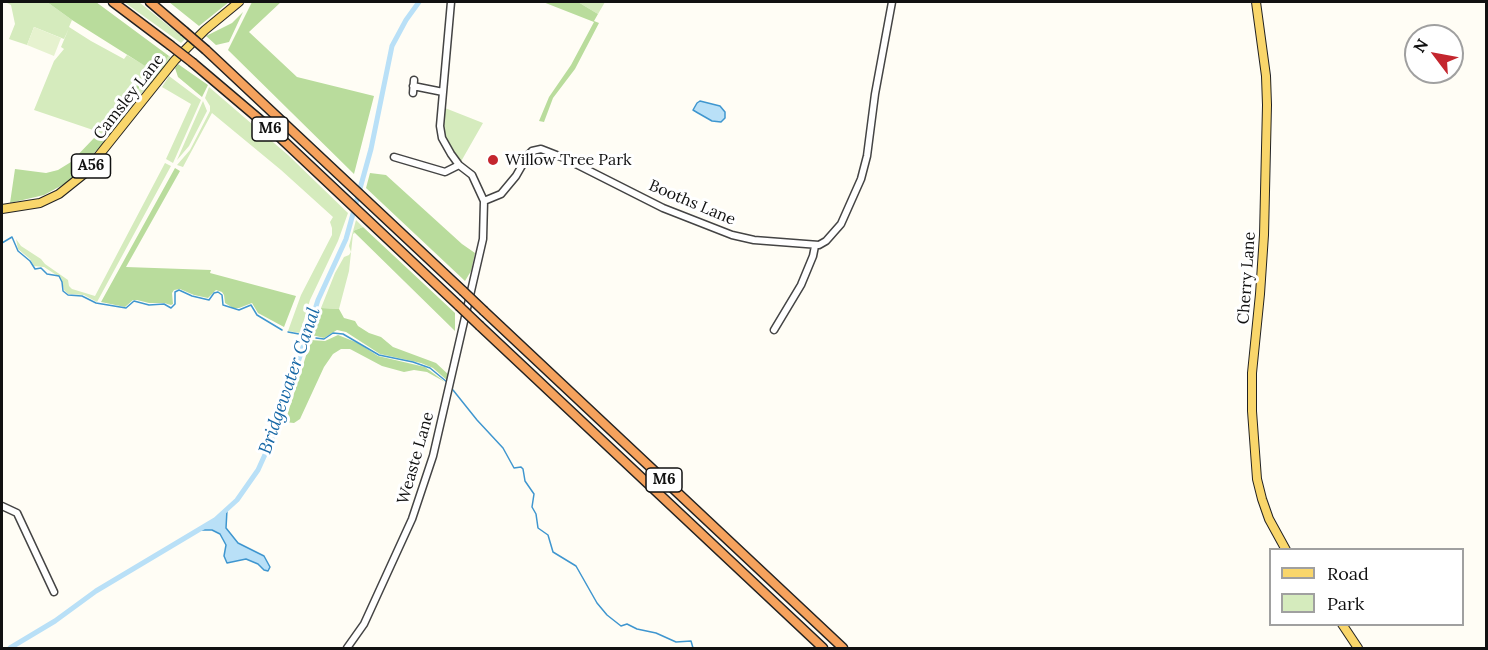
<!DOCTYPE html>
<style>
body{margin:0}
#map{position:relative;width:1488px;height:650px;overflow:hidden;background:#fffdf5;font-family:Lora,serif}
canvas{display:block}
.frame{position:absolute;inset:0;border:3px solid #111;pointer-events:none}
.legend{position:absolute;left:1269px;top:548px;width:195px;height:78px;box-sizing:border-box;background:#fff;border:2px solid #a0a0a0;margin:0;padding:8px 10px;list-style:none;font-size:18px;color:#111}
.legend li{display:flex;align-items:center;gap:12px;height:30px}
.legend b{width:30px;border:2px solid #a0a0a0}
.north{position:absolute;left:1404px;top:24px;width:60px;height:60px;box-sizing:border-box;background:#fff;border:2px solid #a0a0a0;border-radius:50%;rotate:302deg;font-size:16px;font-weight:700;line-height:24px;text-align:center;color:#111}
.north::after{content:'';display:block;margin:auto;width:21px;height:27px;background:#c4262e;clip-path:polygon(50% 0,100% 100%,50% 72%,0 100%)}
</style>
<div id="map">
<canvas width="1488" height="650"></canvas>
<div class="frame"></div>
<ul class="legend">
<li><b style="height:8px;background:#f9d66b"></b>Road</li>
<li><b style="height:16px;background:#d5ebbd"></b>Park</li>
</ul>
<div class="north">N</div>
</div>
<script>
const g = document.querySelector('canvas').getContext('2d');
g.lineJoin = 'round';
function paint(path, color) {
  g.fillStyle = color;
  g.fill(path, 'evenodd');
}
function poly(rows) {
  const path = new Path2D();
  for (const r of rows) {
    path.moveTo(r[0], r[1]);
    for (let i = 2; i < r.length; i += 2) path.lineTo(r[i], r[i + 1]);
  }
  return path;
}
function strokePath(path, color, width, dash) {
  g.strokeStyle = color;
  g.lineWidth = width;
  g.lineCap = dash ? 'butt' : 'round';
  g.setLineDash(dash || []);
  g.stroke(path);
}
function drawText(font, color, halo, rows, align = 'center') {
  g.font = font + ' Lora,serif';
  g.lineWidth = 6;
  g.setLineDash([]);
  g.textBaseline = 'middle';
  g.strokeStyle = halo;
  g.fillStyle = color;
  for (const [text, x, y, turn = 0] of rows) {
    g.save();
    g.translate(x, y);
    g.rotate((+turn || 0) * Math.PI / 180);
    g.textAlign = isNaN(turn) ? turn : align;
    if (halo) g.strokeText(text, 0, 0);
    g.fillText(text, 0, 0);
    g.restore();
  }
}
paint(poly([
 [5,2,47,2,72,20,69,27,91,41,124,59,127,55,154,71,169,56,172,58,142,93,104,142,95,137,99,132,34,110,54,61,64,49,61,47,69,28,64,39,34,27,27,45,9,39,15,24,11,5],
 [153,72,131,98,135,100,109,133,105,130,100,131,147,73],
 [124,2,139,2,185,39,181,43],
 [578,2,605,2,598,14],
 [169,76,201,100,173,163,166,159,191,104,162,87],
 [209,87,288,155,348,213,338,241,310,300,300,333,288,331,301,295,332,235,332,228,330,222,333,217,281,170,212,113,183,167,177,165,190,150,210,111,210,106,205,98],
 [203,101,207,111,189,146,177,160],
 [445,108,483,123,459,165,451,154,440,127],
 [165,163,171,166,97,302,84,295,68,294,64,290,61,278,44,267,34,266,30,259,18,249,16,239,21,246,41,259,45,264,68,280,69,286,72,289,95,296],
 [356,220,363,227,353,231,355,233,353,234,349,271,339,309,321,308,335,273,344,257,349,255,351,252,349,246]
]), '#d5ebbd');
paint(poly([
 [47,2,96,2,169,56,131,97,135,100,109,133,105,130,99,132,147,73,153,71,72,20],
 [169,2,229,2,199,26],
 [252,2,281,2,249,32,297,77,374,96,354,174,228,50],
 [543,2,578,2,598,14,594,21,599,23,575,69,553,98,544,122,539,121,549,97,571,65,594,22],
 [243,12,229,42,216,45,206,36,232,23],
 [178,64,208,85,202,97,178,77,175,68],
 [95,137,104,142,68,182,44,195,10,203,15,169,46,173,58,170,71,162],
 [175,168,180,171,126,267,211,270,210,273,296,296,284,327,258,313,252,303,239,308,233,308,225,303,224,295,222,292,216,290,208,298,194,295,180,289,174,290,172,293,173,304,171,305,164,303,149,303,137,300,133,300,125,307,101,302],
 [370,173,386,175,462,244,475,253,471,271,465,281,366,188],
 [363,227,455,313,455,331,353,231],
 [321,308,339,309,344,318,355,321,358,326,369,333,381,337,393,347,436,363,450,376,449,382,433,368,421,363,380,354,346,332,337,330,324,338,312,335],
 [338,335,358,343,378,356,425,367,445,382,427,372,414,370,404,372,382,366,350,349,341,349,333,354,324,367,300,419,294,423,285,422,311,340,325,341]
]), '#b9dc9c');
paint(poly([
 [34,27,61,38,54,56,27,45]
]), '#e6f2cf');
const water = poly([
 [700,101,720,106,725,112,725,118,721,122,712,121,698,113,693,110,697,103,700,101],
 [227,510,226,528,238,543,264,556,270,567,268,571,264,570,258,564,246,559,227,563,224,556,226,545,220,534,212,530,200,530,227,510]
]);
paint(water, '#b9e0f7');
strokePath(water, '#3f96cf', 1.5);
strokePath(poly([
 [2,243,12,237,18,251,30,261,35,269,41,268,47,274,59,276,62,282,63,291,68,295,82,296,96,303,126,308,134,301,149,305,164,304,171,308,175,304,175,292,179,290,192,296,209,300,214,293,218,292,222,295,223,305,239,310,251,305,257,315,282,330],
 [288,332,299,334],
 [304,335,305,335],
 [316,338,324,339,333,333,343,334,379,355,413,362,430,368,447,382],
 [453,390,477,420,503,448,514,468,521,467,523,469,525,481,534,494,532,507,536,514,538,528,548,535,553,552,576,566,597,603,607,615,621,626,627,624,637,629,656,633,676,642,691,641,693,648]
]), '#3f96cf', 1.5);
strokePath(poly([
 [10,648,55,621,96,591,215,520,237,500,258,470,277,428,318,300,346,239,371,149,392,46,406,20,419,2]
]), '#b9e0f7', 5);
const minor = poly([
 [413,86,443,92],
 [413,93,414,80],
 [394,157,445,172,459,165],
 [484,201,501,194,516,176,528,155,532,151,541,149,564,158,663,208,732,235,754,240,819,245,826,241,841,224,861,179,867,156,875,94,892,2],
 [774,330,801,285,813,256,815,246],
 [2,506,17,513,54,592],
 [347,648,364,624,412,519,433,456,483,239,484,201,472,175,459,165,451,154,442,138,440,126,451,2]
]);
const major = poly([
 [1256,2,1266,76,1267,105,1264,235,1260,294,1252,373,1252,411,1257,479,1262,499,1269,519,1286,550],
 [2,209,40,203,59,194,84,174,175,60,205,30,239,2],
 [1342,624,1358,648]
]);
const highway = poly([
 [113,2,170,45],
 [150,2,184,31],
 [206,50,463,291],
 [193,63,272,130,459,306],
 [484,311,843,648],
 [480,326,823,648]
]);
strokePath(minor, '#444', 9);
strokePath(major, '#222', 10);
strokePath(highway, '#222', 11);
strokePath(minor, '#fff', 6);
strokePath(major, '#f9d66b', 8);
strokePath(highway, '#f5a25d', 8);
const highwayBridge = poly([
 [184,31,206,50],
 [170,45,193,63],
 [463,291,484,311],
 [459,306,480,326]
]);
strokePath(highwayBridge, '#222', 11, []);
strokePath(highwayBridge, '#f5a25d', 8);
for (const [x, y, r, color] of [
 [493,160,6,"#c4262e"]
]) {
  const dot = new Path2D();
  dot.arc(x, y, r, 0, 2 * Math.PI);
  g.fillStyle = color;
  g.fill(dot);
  strokePath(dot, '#fff', 2);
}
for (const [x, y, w] of [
 [270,129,36],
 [91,166,39],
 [664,480,36]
]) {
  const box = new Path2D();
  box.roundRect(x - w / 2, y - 12, w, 24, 4.5);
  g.fillStyle = '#fff';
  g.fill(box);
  strokePath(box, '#111', 1.5);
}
drawText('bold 15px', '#111', null, [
 ["M6",270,129],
 ["A56",91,166],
 ["M6",664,480]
]);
drawText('16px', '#111', '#fff', [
 ["Camsley Lane",129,97,-52],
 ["Booths Lane",692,203,23],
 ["Cherry Lane",1247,278,-86],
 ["Weaste Lane",416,458,-74]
]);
drawText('16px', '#111', '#fff', [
 ["Willow Tree Park",505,160]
], 'left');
drawText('italic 18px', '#1768a6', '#fff', [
 ["Bridgewater Canal",290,381,-71]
]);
</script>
